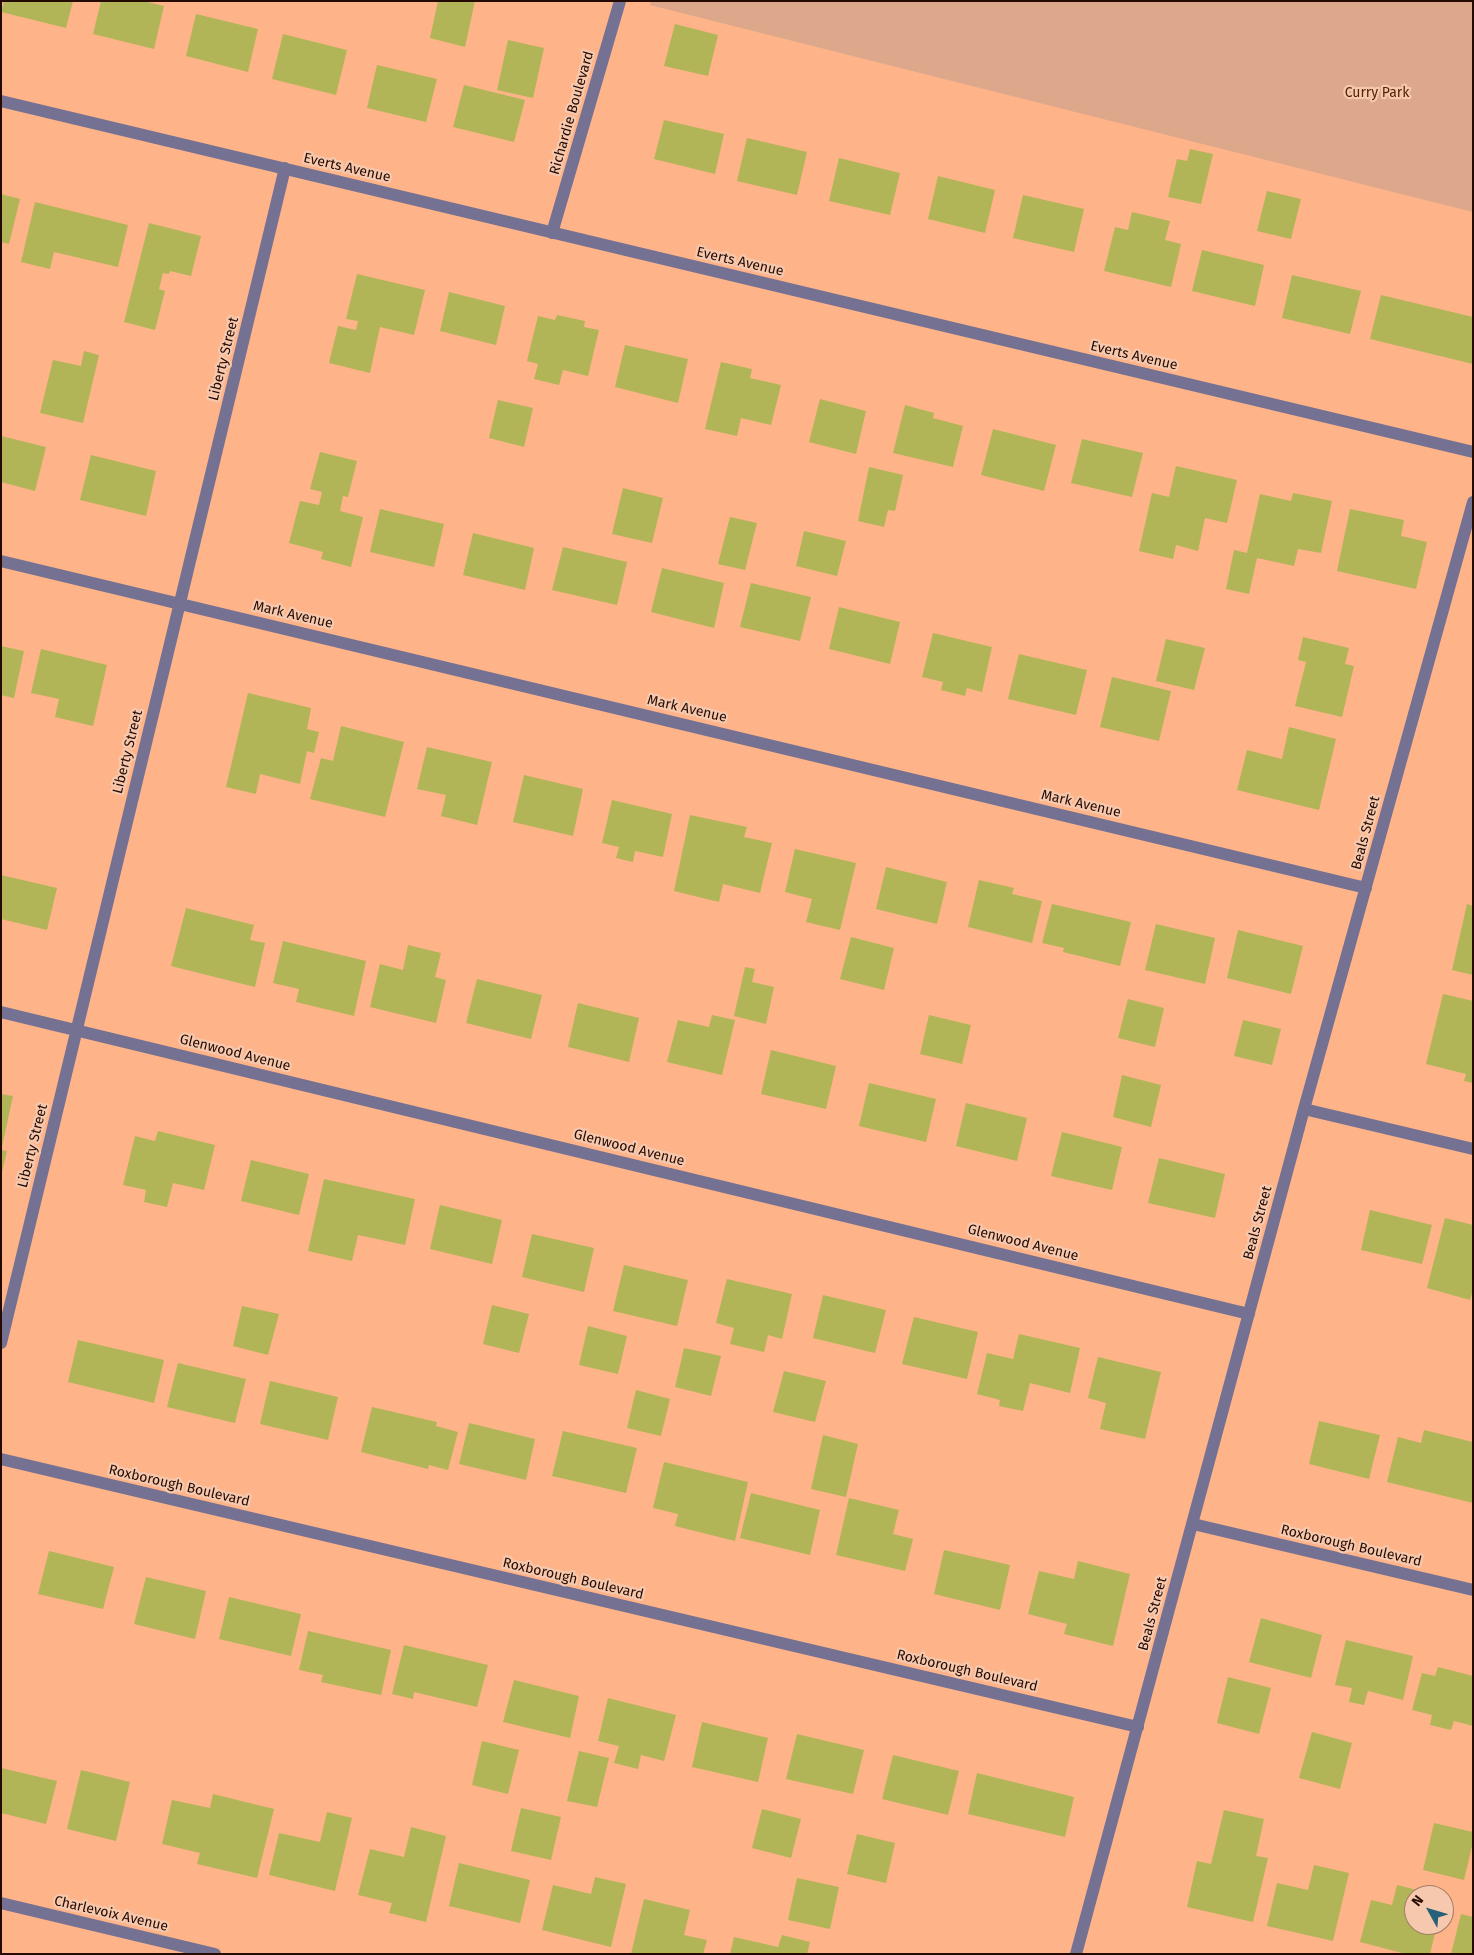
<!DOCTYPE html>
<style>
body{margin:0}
#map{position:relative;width:1474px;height:1955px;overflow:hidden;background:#feb388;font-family:"Fira Sans",sans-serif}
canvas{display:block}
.frame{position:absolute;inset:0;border:2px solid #250a00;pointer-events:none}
.north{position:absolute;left:1404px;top:1885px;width:50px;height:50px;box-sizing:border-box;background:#f6c9af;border:1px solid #a27d69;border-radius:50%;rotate:309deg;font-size:14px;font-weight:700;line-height:20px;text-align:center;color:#250a00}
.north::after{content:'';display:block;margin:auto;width:18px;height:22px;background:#276079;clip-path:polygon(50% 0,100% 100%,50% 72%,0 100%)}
</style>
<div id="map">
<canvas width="1474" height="1955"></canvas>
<div class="frame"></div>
<div class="north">N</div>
</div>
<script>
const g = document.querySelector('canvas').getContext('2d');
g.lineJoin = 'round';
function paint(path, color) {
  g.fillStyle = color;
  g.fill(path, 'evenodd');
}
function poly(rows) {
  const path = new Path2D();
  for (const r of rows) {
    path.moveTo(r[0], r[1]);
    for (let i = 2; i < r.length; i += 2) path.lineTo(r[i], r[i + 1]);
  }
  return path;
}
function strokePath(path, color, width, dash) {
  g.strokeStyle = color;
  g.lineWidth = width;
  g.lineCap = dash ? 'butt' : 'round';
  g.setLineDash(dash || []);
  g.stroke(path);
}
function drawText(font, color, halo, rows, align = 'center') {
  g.font = font + ' "Fira Sans",sans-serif';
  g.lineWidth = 4.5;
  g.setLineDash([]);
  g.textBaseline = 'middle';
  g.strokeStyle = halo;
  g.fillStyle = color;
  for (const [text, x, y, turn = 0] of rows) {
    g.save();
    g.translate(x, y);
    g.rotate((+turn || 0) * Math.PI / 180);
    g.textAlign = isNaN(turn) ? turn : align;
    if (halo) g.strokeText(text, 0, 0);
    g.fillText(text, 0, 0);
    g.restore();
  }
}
paint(poly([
 [651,1,1473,1,1473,212,650,5]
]), '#dca78a');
paint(poly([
 [4,1,73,1,66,28,1,12],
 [101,1,143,1,164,6,154,49,93,34],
 [438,1,475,1,465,47,430,38],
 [196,14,258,29,248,72,186,56],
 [675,24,718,35,708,76,664,66],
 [283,34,347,50,336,95,272,79],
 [508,40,544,48,533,98,497,90],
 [377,65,437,79,426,122,367,108],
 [464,85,525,100,514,142,453,127],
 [664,120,724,134,715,174,654,159],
 [747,138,807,152,797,195,737,181],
 [1190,149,1213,154,1201,204,1168,197,1177,159,1187,161],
 [839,158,900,173,890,215,829,201],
 [938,176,995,190,985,233,928,219],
 [1267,191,1301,199,1291,239,1257,231],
 [1,194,20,199,9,244,1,242],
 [1023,195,1084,209,1074,252,1013,238],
 [35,202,128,225,118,267,54,252,50,269,21,262],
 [1132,212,1170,221,1165,240,1181,244,1171,287,1104,271,1115,227,1128,230],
 [149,223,201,236,191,276,170,271,169,274,163,273,159,289,165,291,155,330,124,322],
 [1202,250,1264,265,1255,306,1192,291],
 [357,274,425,290,414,335,380,327,370,373,329,363,338,326,356,330,358,321,346,319],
 [1292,275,1361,291,1350,334,1282,318],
 [449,292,505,306,496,345,440,331],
 [1381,295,1473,317,1473,364,1370,339],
 [557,315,585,321,584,327,599,330,588,376,563,370,559,385,534,379,538,364,527,361,538,316,555,320],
 [625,345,688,359,678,403,615,387],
 [84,351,99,355,83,423,40,413,53,360,81,366],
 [721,362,752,369,750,378,781,385,771,425,741,418,737,436,705,429],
 [820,399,866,411,856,454,809,442],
 [498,400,533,408,524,447,489,438],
 [905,405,934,413,933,418,963,426,953,467,893,453],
 [993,429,1056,445,1044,491,981,475],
 [1,436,46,447,35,491,1,482],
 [1082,439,1143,453,1132,497,1071,483],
 [320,452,357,461,348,497,343,496,340,511,363,517,351,567,321,559,323,552,289,543,300,501,319,505,322,492,310,489],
 [91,455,156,471,146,516,80,500],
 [1176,466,1237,480,1227,523,1205,518,1198,551,1176,545,1173,559,1139,551,1152,493,1169,497],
 [869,467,903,475,895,511,888,510,884,527,858,521],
 [623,488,663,498,652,543,612,534],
 [1293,493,1332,501,1321,553,1298,549,1294,566,1257,558,1249,594,1226,589,1234,550,1247,553,1260,494,1291,501],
 [380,509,444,524,434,567,370,552],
 [1350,509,1404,520,1401,536,1427,542,1416,589,1337,571],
 [730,517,757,523,745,570,718,564],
 [804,531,846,541,837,576,796,566],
 [473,533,534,548,525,590,463,575],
 [563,547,627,562,617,605,552,590],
 [662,568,724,583,714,628,651,612],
 [751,583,811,597,800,641,740,627],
 [839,607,900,622,890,664,829,649],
 [933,633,992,647,982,692,967,688,965,696,941,690,943,682,922,677],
 [1303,637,1349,648,1345,664,1354,666,1342,717,1295,706,1306,662,1298,660],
 [1166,639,1205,648,1194,690,1156,681],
 [1,646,24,651,14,698,1,695],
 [41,649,107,665,93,726,55,717,59,699,31,693],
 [1019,654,1087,670,1076,715,1008,699],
 [1112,677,1171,691,1159,741,1100,727],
 [248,693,311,708,307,729,319,732,314,753,307,751,300,784,260,774,256,794,226,787],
 [341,726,404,742,385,817,310,799,321,758,333,761],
 [1289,727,1336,739,1319,810,1237,790,1247,750,1282,759],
 [427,747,492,762,477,825,441,816,446,795,417,789],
 [524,775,583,789,573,836,513,822],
 [612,800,672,814,663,857,635,851,633,862,616,858,619,847,602,843],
 [690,815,747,827,744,837,772,843,760,893,723,884,719,902,674,891],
 [795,849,856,863,840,930,806,922,812,899,785,892],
 [886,867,947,882,937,924,876,909],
 [1,875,57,888,47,930,1,919],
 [979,880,1014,888,1012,894,1042,901,1032,943,968,927],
 [1052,904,1131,922,1120,966,1063,952,1064,948,1042,943],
 [1467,904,1473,906,1473,975,1452,970],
 [186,908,254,925,250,940,265,943,255,987,171,966],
 [1156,924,1215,938,1205,984,1145,970],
 [1238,930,1303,946,1291,994,1227,978],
 [851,937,894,948,884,990,840,979],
 [283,941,366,961,354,1016,296,1002,299,989,273,983],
 [408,945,441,953,435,977,446,980,436,1023,370,1007,380,964,403,970],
 [745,967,755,969,752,982,774,987,766,1024,734,1016],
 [477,979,542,995,531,1039,466,1023],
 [1443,994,1473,1001,1473,1083,1464,1081,1466,1074,1426,1064],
 [1128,999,1164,1008,1155,1047,1118,1038],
 [578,1003,639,1018,629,1062,568,1047],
 [712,1015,735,1020,722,1075,667,1062,678,1020,709,1027],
 [929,1015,971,1025,962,1064,920,1054],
 [1243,1020,1281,1029,1272,1065,1234,1056],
 [771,1050,836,1066,826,1109,761,1094],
 [1122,1075,1161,1085,1151,1127,1113,1117],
 [869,1083,936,1099,926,1142,859,1126],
 [1,1094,13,1096,2,1147,1,1147],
 [966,1103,1027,1118,1017,1161,956,1146],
 [158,1131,215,1145,204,1190,173,1183,167,1207,144,1202,146,1190,123,1185,135,1136,155,1141],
 [1062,1132,1122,1147,1112,1190,1051,1176],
 [1,1150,7,1151,2,1172,1,1172],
 [1159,1158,1225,1174,1215,1218,1148,1203],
 [251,1160,309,1174,299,1215,241,1201],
 [324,1179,415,1199,405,1245,358,1235,352,1261,308,1251],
 [440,1205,502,1220,492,1264,430,1249],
 [1370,1210,1432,1225,1422,1264,1361,1250],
 [1445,1218,1473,1225,1473,1290,1470,1300,1427,1288],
 [532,1234,594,1248,584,1292,522,1277],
 [624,1265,688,1280,677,1326,613,1311],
 [727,1279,792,1294,782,1339,768,1335,764,1352,730,1344,734,1328,716,1323],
 [823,1295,886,1310,875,1353,813,1338],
 [492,1305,529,1314,519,1353,483,1344],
 [242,1306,279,1314,268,1355,233,1346],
 [914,1317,978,1332,967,1379,902,1364],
 [588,1326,627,1336,618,1374,579,1365],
 [1019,1334,1080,1348,1070,1393,1030,1383,1023,1411,999,1406,1000,1400,977,1394,987,1353,1013,1359],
 [78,1340,164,1360,154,1403,68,1382],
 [684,1348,721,1356,711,1396,675,1387],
 [1098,1357,1161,1372,1145,1439,1100,1429,1106,1403,1088,1398],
 [178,1363,246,1379,235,1423,167,1407],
 [784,1371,826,1381,815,1422,773,1412],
 [270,1381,338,1397,328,1440,260,1424],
 [636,1390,670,1399,661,1436,627,1428],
 [372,1407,437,1422,436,1426,458,1432,448,1470,429,1465,428,1469,361,1452],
 [1319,1421,1380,1435,1369,1479,1309,1464],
 [469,1423,535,1439,526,1480,459,1464],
 [1424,1430,1473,1442,1473,1503,1387,1482,1398,1437,1421,1443],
 [563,1431,637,1448,626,1493,552,1476],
 [823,1435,858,1444,846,1497,811,1489],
 [664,1462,748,1482,735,1541,675,1526,678,1514,653,1508],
 [751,1493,820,1510,810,1555,740,1538],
 [849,1498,899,1510,893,1534,913,1539,905,1571,836,1555],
 [944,1550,1010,1565,1000,1610,934,1594],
 [49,1551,114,1567,103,1609,38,1594],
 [1078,1561,1130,1574,1113,1646,1064,1634,1067,1624,1028,1614,1039,1571,1074,1579],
 [146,1577,206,1591,195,1639,134,1624],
 [229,1597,301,1614,291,1656,219,1639],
 [1261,1618,1322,1635,1311,1678,1249,1662],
 [308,1631,391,1650,381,1695,321,1682,323,1675,299,1670],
 [1346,1640,1413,1656,1403,1700,1368,1691,1364,1705,1349,1702,1352,1688,1335,1685],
 [404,1645,488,1665,477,1707,414,1692,413,1699,392,1694],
 [1438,1667,1473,1676,1473,1726,1454,1721,1451,1730,1430,1725,1432,1715,1412,1710,1422,1673,1435,1676],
 [1228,1677,1271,1688,1259,1734,1217,1723],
 [514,1680,579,1696,570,1738,503,1722],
 [608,1698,676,1715,664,1761,641,1755,638,1769,614,1763,619,1746,598,1741],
 [702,1722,768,1738,758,1782,692,1767],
 [1312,1732,1352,1743,1340,1789,1299,1778],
 [797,1734,864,1750,853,1794,786,1779],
 [482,1741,519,1750,508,1794,472,1785],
 [579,1751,609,1758,597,1807,567,1801],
 [893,1755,959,1771,948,1815,882,1799],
 [1,1768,57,1781,46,1824,1,1813],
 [81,1770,130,1782,116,1841,67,1829],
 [977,1773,1074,1797,1065,1837,968,1814],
 [213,1794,274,1809,257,1878,197,1864,200,1853,162,1844,172,1800,210,1808],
 [521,1808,561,1817,551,1860,511,1851],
 [762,1809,801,1819,791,1858,752,1848],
 [1224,1810,1264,1819,1256,1856,1268,1858,1253,1922,1187,1907,1197,1861,1211,1864],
 [327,1812,352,1818,335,1891,269,1875,279,1833,320,1842],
 [1434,1823,1473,1832,1473,1842,1464,1880,1423,1870],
 [411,1827,446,1836,426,1922,389,1913,392,1903,358,1895,370,1849,404,1857],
 [857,1834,895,1843,886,1883,847,1874],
 [459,1863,530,1880,520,1923,449,1906],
 [1314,1865,1349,1873,1333,1941,1267,1926,1277,1883,1308,1890],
 [595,1877,626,1884,611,1947,542,1930,553,1885,591,1894],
 [797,1878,839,1887,830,1929,788,1920],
 [1397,1885,1425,1892,1425,1895,1414,1895,1414,1925,1437,1925,1430,1954,1406,1954,1360,1942,1371,1900,1392,1905],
 [644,1899,690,1910,684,1935,707,1940,703,1954,631,1954],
 [1461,1914,1473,1917,1473,1954,1451,1954],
 [782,1935,810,1942,807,1954,730,1954,734,1937,778,1947]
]), '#b2b557');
strokePath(poly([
 [1,101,1473,452],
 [552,233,620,1],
 [1,561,1366,888],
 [1,1012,1249,1314],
 [1304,1109,1473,1149],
 [1,1343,285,168],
 [1,1459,1138,1727],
 [1193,1524,1473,1590],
 [1,1903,215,1954],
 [1076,1954,1304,1109,1473,502]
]), '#757193', 12);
drawText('14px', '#562300', '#f6c9af', [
 ["Curry Park",1377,93]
]);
drawText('14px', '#250a00', '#f6c9af', [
 ["Richardie Boulevard",572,113,-74],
 ["Everts Avenue",347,168,13],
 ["Everts Avenue",740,262,13],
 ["Everts Avenue",1134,356,13],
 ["Liberty Street",224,359,-76],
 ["Mark Avenue",293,615,13],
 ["Mark Avenue",687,709,13],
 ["Liberty Street",128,752,-76],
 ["Mark Avenue",1081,804,13],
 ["Beals Street",1366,833,-75],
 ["Glenwood Avenue",235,1053,14],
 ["Liberty Street",33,1146,-76],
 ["Glenwood Avenue",629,1148,14],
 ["Beals Street",1258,1223,-75],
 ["Glenwood Avenue",1023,1243,14],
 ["Roxborough Boulevard",179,1486,13],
 ["Roxborough Boulevard",1351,1546,13],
 ["Roxborough Boulevard",573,1579,13],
 ["Beals Street",1153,1614,-75],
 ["Roxborough Boulevard",967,1671,13],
 ["Charlevoix Avenue",111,1914,13]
]);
</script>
